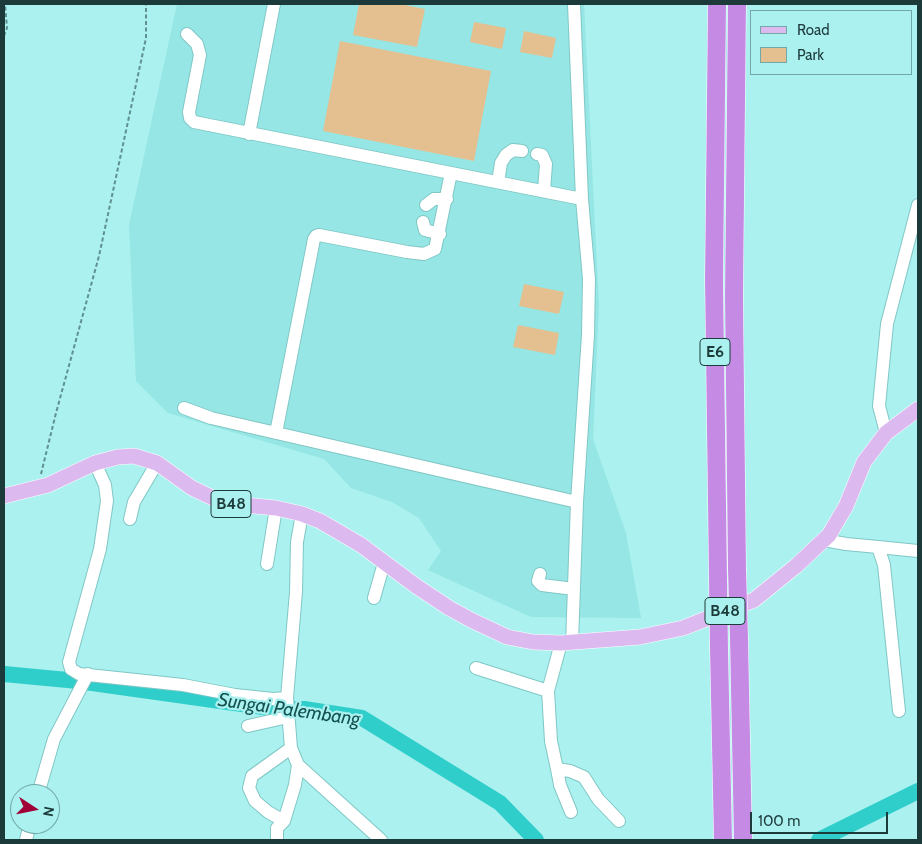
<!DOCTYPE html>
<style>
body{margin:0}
#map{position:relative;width:922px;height:844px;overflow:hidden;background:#aaf1ef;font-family:Cabin,sans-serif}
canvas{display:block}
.frame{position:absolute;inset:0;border:5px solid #1d3a3a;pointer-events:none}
.legend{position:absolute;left:750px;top:10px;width:162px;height:65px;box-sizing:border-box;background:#aaf1ef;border:1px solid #72a8a7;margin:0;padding:6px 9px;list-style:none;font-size:15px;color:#1d3a3a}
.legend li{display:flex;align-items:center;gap:10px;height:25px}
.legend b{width:25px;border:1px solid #72a8a7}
.north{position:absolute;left:10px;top:784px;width:50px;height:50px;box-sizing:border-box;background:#aaf1ef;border:1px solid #72a8a7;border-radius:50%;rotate:101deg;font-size:14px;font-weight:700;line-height:20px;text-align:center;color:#1d3a3a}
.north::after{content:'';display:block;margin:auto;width:18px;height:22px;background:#a10037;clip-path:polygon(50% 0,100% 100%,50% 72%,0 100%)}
.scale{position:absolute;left:750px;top:812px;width:138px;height:22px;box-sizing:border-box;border:2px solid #1d3a3a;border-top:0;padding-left:6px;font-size:15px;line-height:18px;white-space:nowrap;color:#1d3a3a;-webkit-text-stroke:4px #aaf1ef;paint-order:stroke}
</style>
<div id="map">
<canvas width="922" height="844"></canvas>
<div class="frame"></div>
<ul class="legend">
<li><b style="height:6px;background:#dcb9ef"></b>Road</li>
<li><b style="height:14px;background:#e4c091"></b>Park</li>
</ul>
<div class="north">N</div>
<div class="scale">100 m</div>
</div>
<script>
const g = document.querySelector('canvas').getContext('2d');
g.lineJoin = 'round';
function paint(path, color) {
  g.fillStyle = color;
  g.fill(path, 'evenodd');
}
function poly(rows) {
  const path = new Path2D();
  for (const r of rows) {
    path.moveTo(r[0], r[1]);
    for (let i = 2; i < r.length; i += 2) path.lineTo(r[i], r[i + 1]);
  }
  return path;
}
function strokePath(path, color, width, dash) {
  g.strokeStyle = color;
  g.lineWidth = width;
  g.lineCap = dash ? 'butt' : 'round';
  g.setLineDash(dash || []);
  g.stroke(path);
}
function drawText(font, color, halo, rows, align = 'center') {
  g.font = font + ' Cabin,sans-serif';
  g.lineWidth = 4.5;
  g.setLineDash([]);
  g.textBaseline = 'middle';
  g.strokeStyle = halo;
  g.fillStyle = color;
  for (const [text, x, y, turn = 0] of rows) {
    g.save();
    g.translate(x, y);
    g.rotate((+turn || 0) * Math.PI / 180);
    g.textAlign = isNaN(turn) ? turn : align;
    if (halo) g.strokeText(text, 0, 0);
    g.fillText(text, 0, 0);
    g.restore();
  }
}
paint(poly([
 [177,4,584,4,599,306,593,439,626,533,641,618,531,617,428,570,441,551,419,518,392,502,351,488,324,459,168,413,136,381,129,225]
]), '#95e6e4');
paint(poly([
 [359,4,400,4,425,9,417,47,353,35],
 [474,22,506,28,502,49,470,42],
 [524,31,556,38,552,58,520,52],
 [340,41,491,71,474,161,323,131],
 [524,284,564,292,559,314,519,306],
 [518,325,559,333,555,355,513,347]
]), '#e4c091');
strokePath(poly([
 [4,674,78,681,277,709,304,709,362,718,500,803,536,840],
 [819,840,918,791]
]), '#30cecb', 16);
const minor = poly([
 [187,34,197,44,200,55,189,112,190,118,194,122,582,199],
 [249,134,274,4],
 [537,154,542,155,546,164,544,191],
 [498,182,501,163,506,155,513,150,522,151],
 [426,205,434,199,447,199],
 [423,222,425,230,440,234],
 [184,408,211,418,577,502],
 [276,433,314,239,316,236,319,235,407,252,424,254,435,249,451,173],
 [886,433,879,406,887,324,918,205],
 [95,463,105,485,107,501,100,549,69,662,71,669,79,674,183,685,235,695,273,699,287,698],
 [302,514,297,542,296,592,287,698,291,748,298,765,381,840],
 [130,519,134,502,157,463],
 [824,540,846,544,878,547,884,565,899,711],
 [878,547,918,551],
 [267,564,276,508],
 [540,574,538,581,542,585,574,589],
 [374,598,384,563],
 [561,643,548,691,551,741,557,769,570,771,584,777,598,799,619,821],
 [572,643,577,502,588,335,589,279,582,199,574,4],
 [476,668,548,691],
 [248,726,288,717],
 [557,769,560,785,571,812],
 [38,794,54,739,88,674],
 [284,821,268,812,255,801,249,788,252,776,291,748],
 [26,840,30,824],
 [277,840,277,828,284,821,295,785,298,765]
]);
const major = poly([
 [4,496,48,485,95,463,118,457,134,456,157,463,192,488,217,500,233,504,276,508,302,514,320,521,361,545,416,586,449,608,471,620,507,637,533,642,561,643,640,637,683,628,754,600,796,566,829,535,846,506,864,462,886,433,918,409]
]);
const highway = poly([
 [717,4,714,280,718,579],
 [737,4,734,296,737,569],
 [739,638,743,840],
 [719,649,723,840]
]);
strokePath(minor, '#80c7c5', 14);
strokePath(major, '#fff', 16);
strokePath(highway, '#fff', 19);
strokePath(poly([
 [4,36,7,28,5,4],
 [41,474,56,413,99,256,146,38,146,4]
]), '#609191', 2, [4, 2.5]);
strokePath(minor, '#fff', 12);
strokePath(major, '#dcb9ef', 15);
strokePath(highway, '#c58be4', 18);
const highwayBridge = poly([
 [737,569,739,638],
 [718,579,719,649]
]);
strokePath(highwayBridge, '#fff', 19, []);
strokePath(highwayBridge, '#c58be4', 18);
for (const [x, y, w] of [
 [715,352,30],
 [231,504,40],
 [725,611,40]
]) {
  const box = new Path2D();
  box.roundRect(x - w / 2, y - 13.5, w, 27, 4);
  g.fillStyle = '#aaf1ef';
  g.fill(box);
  strokePath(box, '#1d3a3a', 1);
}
drawText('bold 16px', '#1d3a3a', null, [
 ["E6",715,352],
 ["B48",231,504],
 ["B48",725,611]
]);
drawText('italic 19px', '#135251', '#aaf1ef', [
 ["Sungai Palembang",289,710,8]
]);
</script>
